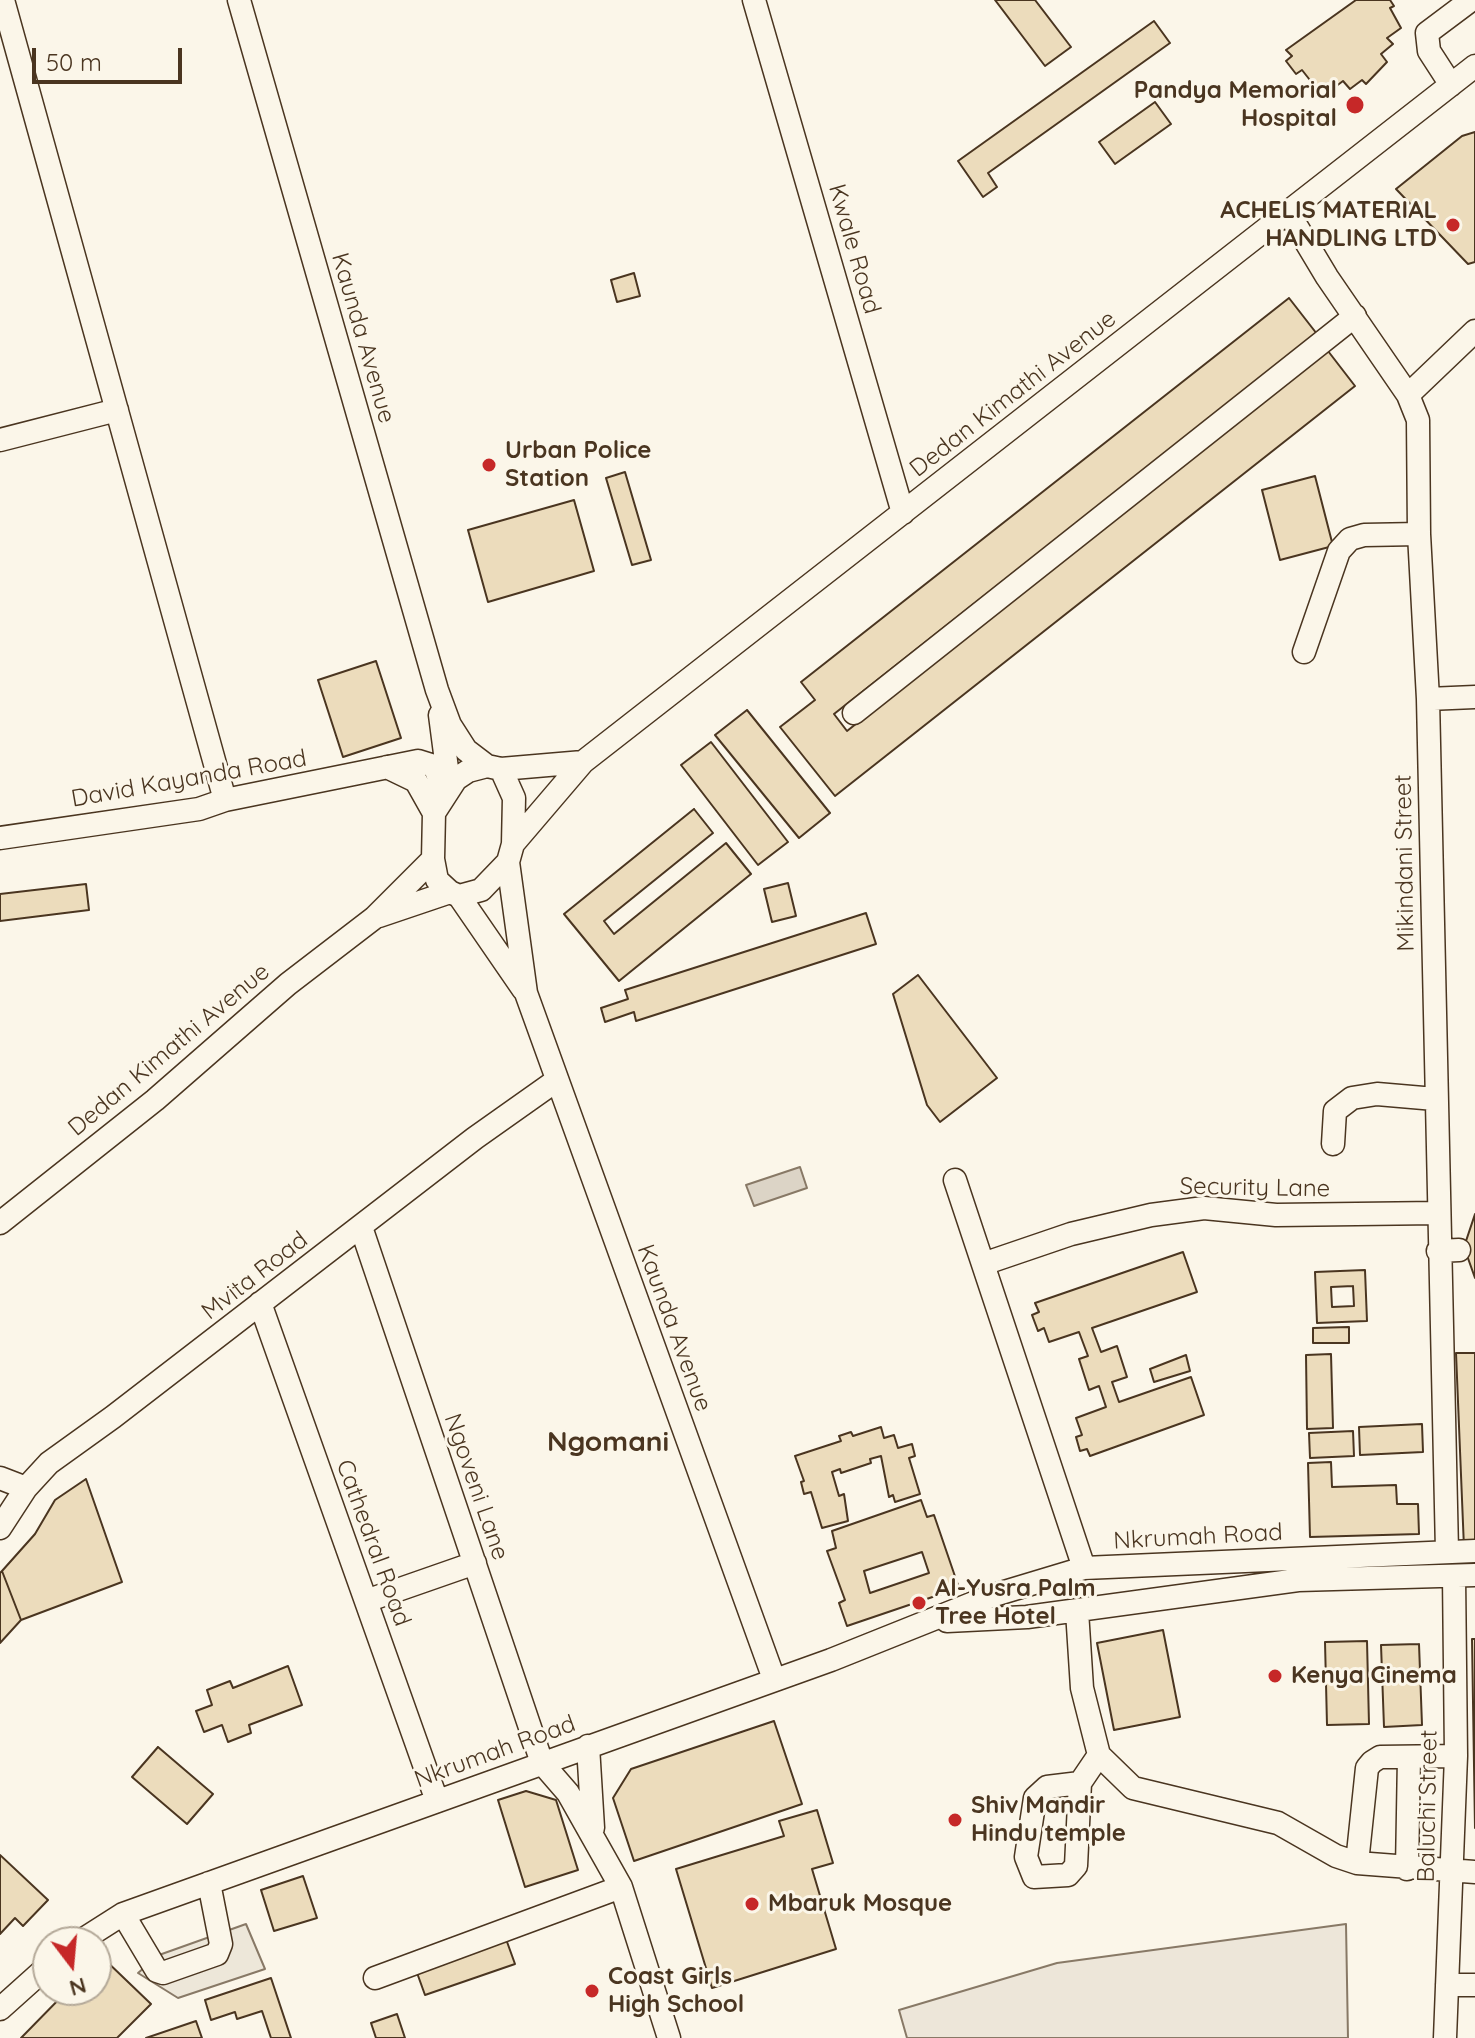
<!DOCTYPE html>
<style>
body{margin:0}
#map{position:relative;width:1475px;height:2038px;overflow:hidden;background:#fbf6e9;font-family:Quicksand,sans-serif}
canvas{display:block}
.north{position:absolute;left:32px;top:1926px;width:80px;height:80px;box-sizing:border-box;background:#fbf6e9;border:2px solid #b4a999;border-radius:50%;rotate:164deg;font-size:22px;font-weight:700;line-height:32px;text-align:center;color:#4a3520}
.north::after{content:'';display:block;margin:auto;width:28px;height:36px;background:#c62828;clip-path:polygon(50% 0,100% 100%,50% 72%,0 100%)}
.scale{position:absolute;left:32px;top:48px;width:150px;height:36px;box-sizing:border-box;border:4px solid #4a3520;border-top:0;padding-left:10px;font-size:24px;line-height:28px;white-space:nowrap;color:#4a3520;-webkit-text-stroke:6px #fbf6e9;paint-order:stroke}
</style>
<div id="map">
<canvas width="1475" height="2038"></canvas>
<div class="north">N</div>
<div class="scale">50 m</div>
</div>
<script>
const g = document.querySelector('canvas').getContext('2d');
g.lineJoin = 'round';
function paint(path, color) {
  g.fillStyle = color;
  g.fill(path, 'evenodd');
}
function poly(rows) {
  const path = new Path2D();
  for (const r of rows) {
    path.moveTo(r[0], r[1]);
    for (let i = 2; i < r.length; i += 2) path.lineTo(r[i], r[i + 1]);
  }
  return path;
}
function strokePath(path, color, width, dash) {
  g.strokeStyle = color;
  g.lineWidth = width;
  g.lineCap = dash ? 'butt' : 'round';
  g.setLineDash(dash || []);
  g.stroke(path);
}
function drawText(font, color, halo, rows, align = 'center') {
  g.font = font + ' Quicksand,sans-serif';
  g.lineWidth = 6;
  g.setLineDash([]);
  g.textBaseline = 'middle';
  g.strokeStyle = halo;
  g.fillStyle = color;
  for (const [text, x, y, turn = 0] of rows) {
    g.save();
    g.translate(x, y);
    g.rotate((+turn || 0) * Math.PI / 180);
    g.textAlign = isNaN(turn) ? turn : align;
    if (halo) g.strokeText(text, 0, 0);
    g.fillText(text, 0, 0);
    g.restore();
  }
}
const green = poly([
 [1346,1924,1348,2038,907,2038,899,2010,1057,1963,1346,1924]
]);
paint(green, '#ede6d9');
strokePath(green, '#887966', 2);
const parking = poly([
 [246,1924,265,1969,178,1998,138,1973,159,1955,246,1924]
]);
paint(parking, '#ede7d9');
strokePath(parking, '#887966', 2);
const water = poly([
 [800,1167,807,1188,754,1206,746,1185,800,1167]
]);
paint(water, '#dcd4c6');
strokePath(water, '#887966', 2);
const building = poly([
 [995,0,1035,0,1071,47,1045,66,995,0],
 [1356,0,1390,0,1394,6,1390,8,1401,28,1387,38,1393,44,1381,54,1387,62,1366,84,1362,80,1350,89,1343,81,1331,90,1327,83,1317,89,1302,70,1296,74,1286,61,1292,56,1286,50,1356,0],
 [1154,21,1170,43,988,173,997,187,983,197,958,161,1154,21],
 [1155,102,1171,124,1115,164,1099,142,1155,102],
 [1475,132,1475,262,1468,264,1396,189,1462,136,1475,132],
 [634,273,640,296,617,302,611,280,634,273],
 [1289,298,1317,334,834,714,847,731,1328,351,1355,386,835,796,780,727,815,700,801,682,1289,298],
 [625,472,651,560,632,565,606,478,625,472],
 [1315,476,1333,546,1280,560,1262,490,1315,476],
 [574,500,594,571,488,602,468,530,574,500],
 [376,661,401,738,343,757,318,680,376,661],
 [747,710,830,813,799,838,715,735,747,710],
 [711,742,788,842,758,865,681,765,711,742],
 [694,809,713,833,604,921,614,934,726,843,751,874,619,981,564,914,694,809],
 [788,883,796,916,772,922,764,889,788,883],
 [86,884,89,910,0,921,0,894,86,884],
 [866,913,876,944,636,1021,634,1012,605,1022,601,1008,628,999,625,990,866,913],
 [918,975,997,1078,940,1122,927,1105,893,994,918,975],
 [1475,1214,1475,1278,1464,1247,1475,1214],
 [1183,1252,1197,1292,1092,1328,1101,1352,1117,1346,1127,1377,1112,1382,1119,1402,1191,1377,1204,1415,1090,1456,1087,1449,1080,1451,1076,1437,1082,1435,1076,1418,1106,1407,1099,1386,1089,1390,1079,1359,1088,1356,1079,1332,1049,1342,1044,1328,1038,1331,1032,1315,1039,1312,1035,1303,1183,1252],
 [1365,1270,1367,1321,1317,1323,1315,1272,1365,1270],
 [1353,1286,1354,1306,1332,1307,1331,1287,1353,1286],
 [1349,1327,1349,1343,1313,1343,1313,1328,1349,1327],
 [1456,1353,1475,1353,1475,1548,1464,1548,1456,1353],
 [1331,1354,1333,1428,1307,1429,1306,1355,1331,1354],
 [1186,1355,1190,1371,1154,1382,1150,1369,1186,1355],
 [1422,1424,1423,1452,1360,1455,1359,1427,1422,1424],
 [881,1427,884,1438,894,1435,898,1448,912,1444,915,1456,909,1458,920,1494,895,1502,893,1495,889,1497,881,1456,870,1459,871,1463,841,1473,840,1469,832,1472,839,1496,844,1494,848,1521,822,1528,811,1492,804,1494,801,1482,804,1481,795,1456,841,1441,839,1436,851,1432,853,1436,881,1427],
 [1353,1431,1354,1456,1310,1458,1309,1433,1353,1431],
 [1331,1462,1332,1487,1396,1485,1397,1504,1418,1504,1419,1534,1310,1537,1308,1463,1331,1462],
 [86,1479,122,1582,21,1620,2,1571,35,1534,55,1500,86,1479],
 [921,1500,927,1517,934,1515,959,1588,847,1626,839,1603,845,1600,827,1551,836,1548,832,1531,921,1500],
 [922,1552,929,1573,870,1593,864,1571,922,1552],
 [2,1571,21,1620,0,1643,0,1573,2,1571],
 [1163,1630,1180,1717,1114,1730,1097,1643,1163,1630],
 [1472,1639,1475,1639,1475,1828,1472,1639],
 [1367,1641,1369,1724,1327,1725,1325,1642,1367,1641],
 [1419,1644,1422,1725,1384,1727,1381,1645,1419,1644],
 [288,1666,302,1705,249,1725,251,1733,228,1742,222,1725,204,1732,196,1711,212,1705,207,1690,230,1681,233,1688,288,1666],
 [774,1721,802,1804,634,1861,613,1798,631,1769,774,1721],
 [158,1747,213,1794,187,1824,132,1777,158,1747],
 [526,1791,556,1800,578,1870,525,1887,498,1800,526,1791],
 [817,1810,833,1863,812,1869,836,1949,712,1988,676,1869,784,1836,779,1821,817,1810],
 [0,1855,48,1900,23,1926,15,1918,0,1934,0,1855],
 [303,1876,317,1918,274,1931,261,1890,303,1876],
 [506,1939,515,1964,425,1995,416,1970,506,1939],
 [101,1956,151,2004,117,2038,21,2038,68,1990,96,1990,96,1961,101,1956],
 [271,1978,291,2038,271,2038,262,2011,237,2019,235,2012,211,2020,205,2000,271,1978],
 [397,2014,405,2038,376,2038,371,2023,397,2014],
 [196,2021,202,2038,146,2038,196,2021]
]);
paint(building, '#ecdcbc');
strokePath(building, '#4a3520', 2);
const minor = poly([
 [3,0,225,800],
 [239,0,437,690,450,725,466,750,487,766],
 [754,0,903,513],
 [1451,85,1429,51,1427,33,1471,0],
 [1288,212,1327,277,1408,395,1418,420,1419,534,1428,699,1447,1551],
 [1408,395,1475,331],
 [0,440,117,410],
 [1304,652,1339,551,1350,539,1364,535,1419,534],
 [1428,699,1475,697],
 [854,713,1355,316],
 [440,715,449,784],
 [387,767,416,781,434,813],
 [501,769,514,798,513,844,508,862,481,890,459,896,450,892,437,880,433,859,434,813,456,779,468,771,487,766,501,769,583,762],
 [0,838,199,809,225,800,418,761,434,766,445,792],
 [513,844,583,762,1475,66],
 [508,862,526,993,774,1679],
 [459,896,523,989],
 [379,916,450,892],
 [1333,1144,1335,1111,1352,1098,1377,1094,1435,1099],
 [955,1180,1084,1568],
 [0,1223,155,1100,288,984,374,918,433,859],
 [361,1227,542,1763,568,1793,621,1887,669,2038],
 [1438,1251,1459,1250],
 [983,1264,1071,1234,1151,1215,1204,1208,1276,1215,1437,1213],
 [260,1303,437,1801],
 [0,1478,26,1488],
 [0,1528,26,1488,49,1463,113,1417,475,1138,557,1080],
 [366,1601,475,1563],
 [1077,1611,1082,1688,1099,1755,1133,1788,1278,1823,1336,1856,1357,1863,1475,1872],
 [947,1621,1027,1617,1298,1580,1475,1575],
 [588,1746,593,1828],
 [1080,1783,1047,1787,1035,1798,1026,1857,1034,1877,1068,1875,1076,1866,1080,1783,1099,1755],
 [1357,1863,1367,1768,1372,1762,1380,1757,1456,1756],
 [1407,1869,1409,1757],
 [123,1914,157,1971,163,1973,217,1954,221,1944,209,1883],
 [79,1942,123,1914,831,1660,991,1596,1084,1568,1475,1551],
 [375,1978,621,1887],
 [1447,1985,1475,1985],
 [0,2009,48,1966],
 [1445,2038,1456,1756,1454,1576]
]);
strokePath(minor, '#4a3520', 25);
strokePath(minor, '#fbf6e9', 22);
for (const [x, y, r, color] of [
 [1355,105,10,"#c62828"],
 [1453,225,8,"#c62828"],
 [489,465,8,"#c62828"],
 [919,1603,8,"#c62828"],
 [1275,1676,8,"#c62828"],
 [955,1820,8,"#c62828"],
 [752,1904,8,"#c62828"],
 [592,1991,8,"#c62828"]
]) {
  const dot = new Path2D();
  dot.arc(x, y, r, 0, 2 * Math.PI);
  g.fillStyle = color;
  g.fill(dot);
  strokePath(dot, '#fbf6e9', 3);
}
drawText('bold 24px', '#4a3520', '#fbf6e9', [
 ["Pandya Memorial",1337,91,"right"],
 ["Hospital",1337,119,"right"],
 ["ACHELIS MATERIAL",1437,211,"right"],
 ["HANDLING LTD",1437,239,"right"],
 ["Urban Police",505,451],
 ["Station",505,479],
 ["Al-Yusra Palm",935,1589],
 ["Tree Hotel",935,1617],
 ["Kenya Cinema",1291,1676],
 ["Shiv Mandir",971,1806],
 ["Hindu temple",971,1834],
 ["Mbaruk Mosque",768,1904],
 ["Coast Girls",608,1977],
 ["High School",608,2005]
], 'left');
drawText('24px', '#4a3520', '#fbf6e9', [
 ["Kwale Road",854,249,74],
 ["Kaunda Avenue",363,338,74],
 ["Dedan Kimathi Avenue",1013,394,-38],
 ["David Kayanda Road",189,779,-10],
 ["Mikindani Street",1405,863,-91],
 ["Dedan Kimathi Avenue",169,1050,-40],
 ["Security Lane",1255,1188,1],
 ["Mvita Road",255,1276,-38],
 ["Kaunda Avenue",674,1328,70],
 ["Ngoveni Lane",476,1487,71],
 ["Nkrumah Road",1198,1537,-3],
 ["Cathedral Road",373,1543,70],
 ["Nkrumah Road",495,1752,-20],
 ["Baluchi Street",1428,1806,-89]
]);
drawText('bold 28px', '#4a3520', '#fbf6e9', [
 ["Ngomani",608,1443]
]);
</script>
